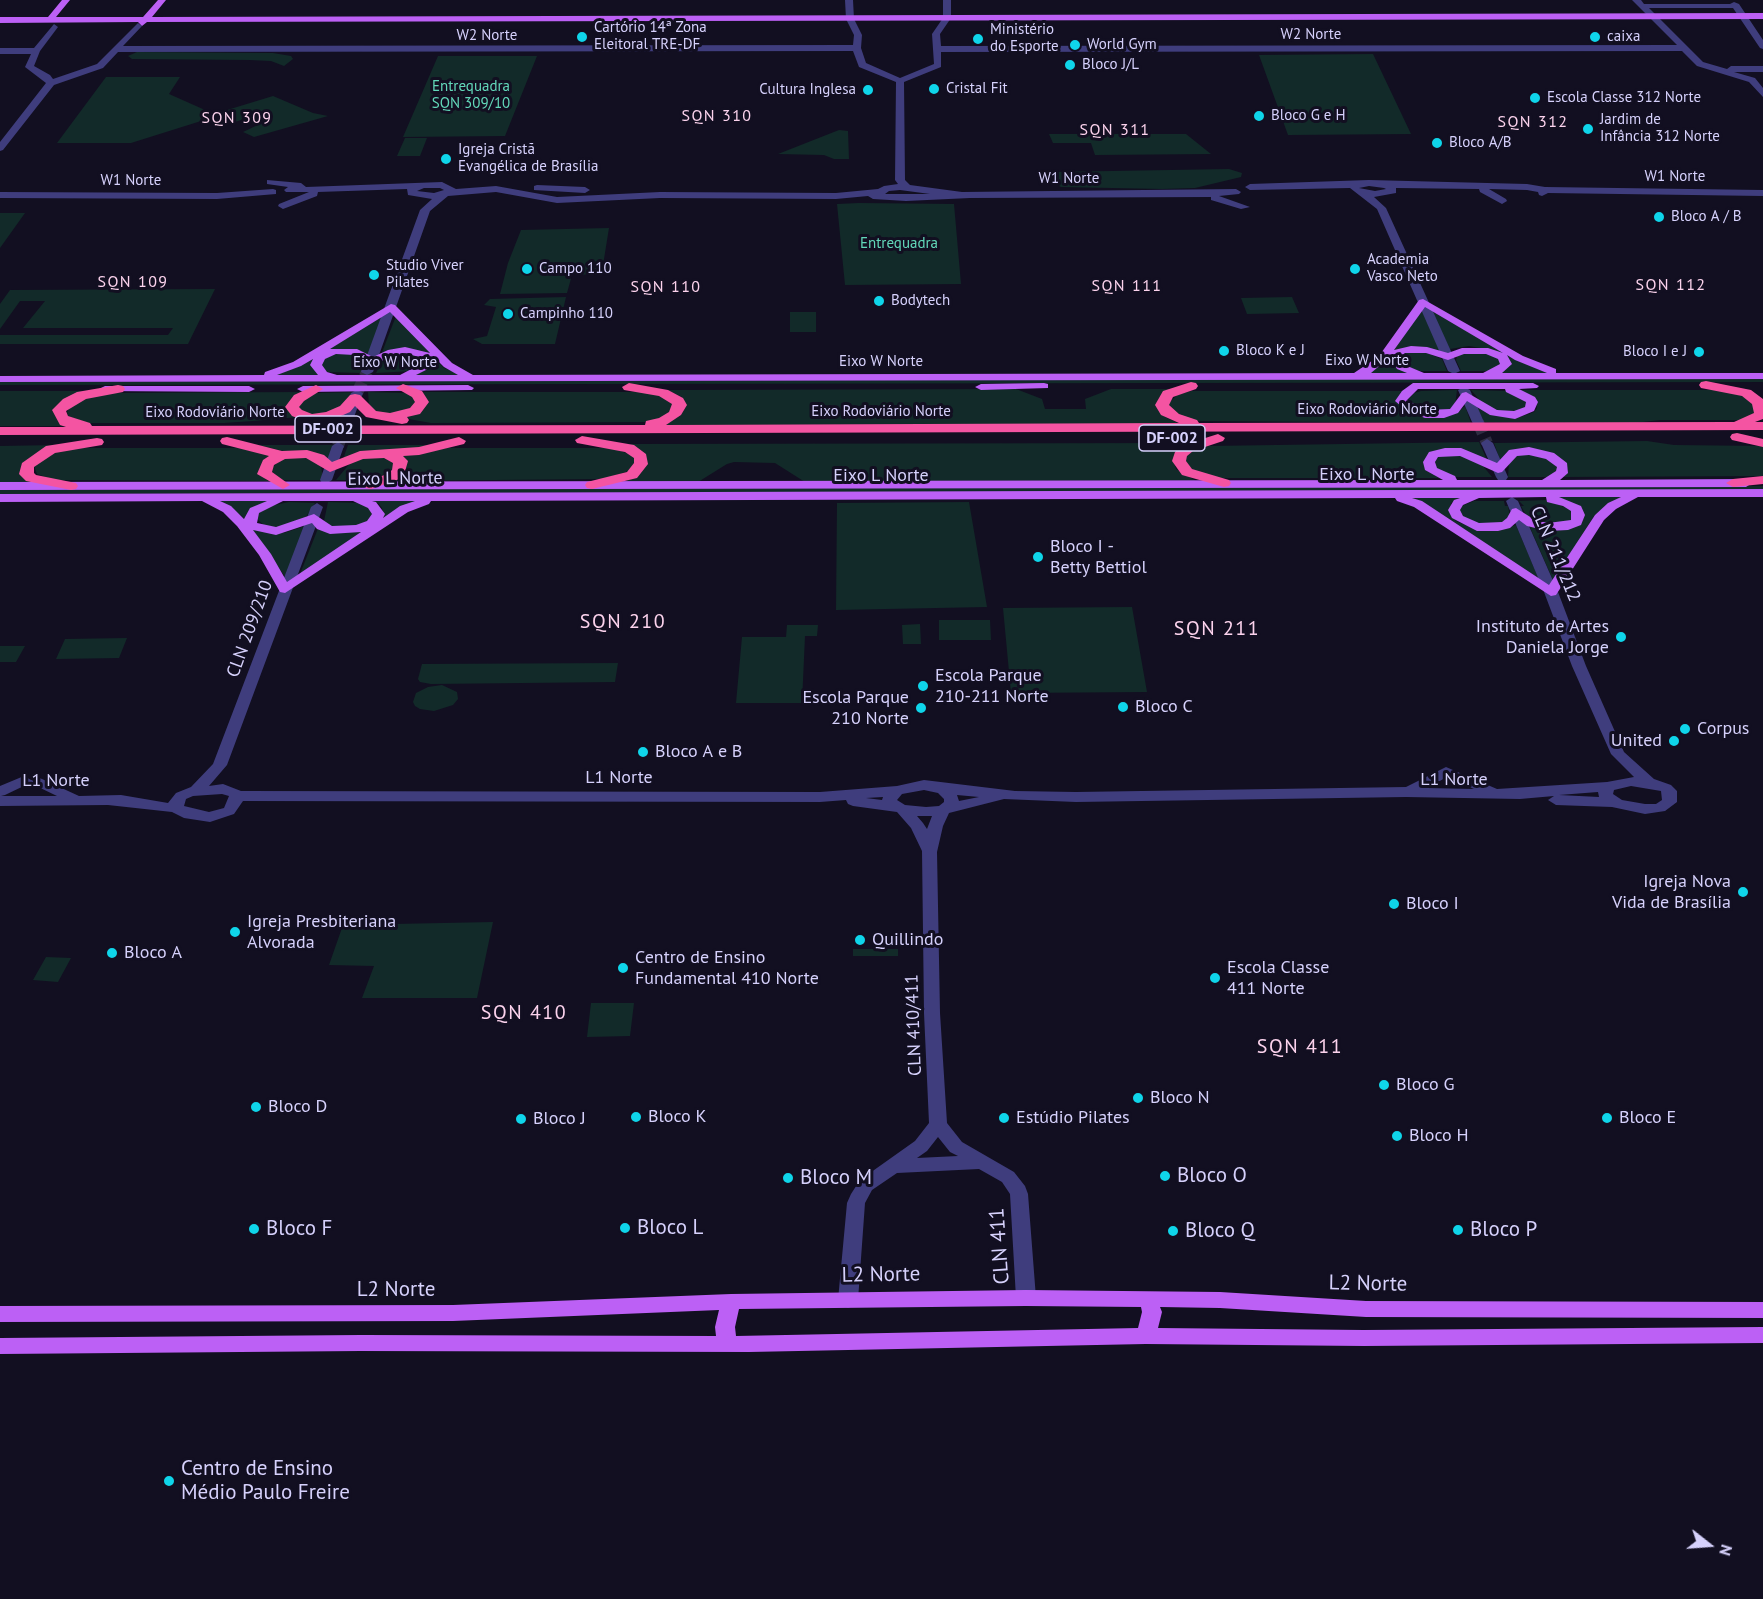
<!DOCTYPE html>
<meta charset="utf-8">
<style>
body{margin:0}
#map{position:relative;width:1763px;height:1599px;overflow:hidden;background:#120f21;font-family:"PT Sans",sans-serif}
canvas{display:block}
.north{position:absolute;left:1679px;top:1515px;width:60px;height:60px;-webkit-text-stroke:4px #120f21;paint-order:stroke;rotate:107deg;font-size:16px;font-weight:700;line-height:24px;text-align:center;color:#d6d1fc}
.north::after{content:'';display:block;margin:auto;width:21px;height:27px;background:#d6d1fc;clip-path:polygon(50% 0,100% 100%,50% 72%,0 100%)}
</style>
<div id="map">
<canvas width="1763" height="1599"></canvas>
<div class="north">N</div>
</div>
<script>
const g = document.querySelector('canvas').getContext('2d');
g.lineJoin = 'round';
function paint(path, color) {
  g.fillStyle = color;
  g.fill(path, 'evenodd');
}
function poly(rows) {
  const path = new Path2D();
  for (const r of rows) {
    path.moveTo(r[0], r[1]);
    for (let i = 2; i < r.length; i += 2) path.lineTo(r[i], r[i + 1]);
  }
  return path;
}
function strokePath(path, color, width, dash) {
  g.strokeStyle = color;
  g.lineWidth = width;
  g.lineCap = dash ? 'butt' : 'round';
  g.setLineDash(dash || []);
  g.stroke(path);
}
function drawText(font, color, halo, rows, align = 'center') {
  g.font = font + ' "PT Sans",sans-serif';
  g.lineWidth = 6;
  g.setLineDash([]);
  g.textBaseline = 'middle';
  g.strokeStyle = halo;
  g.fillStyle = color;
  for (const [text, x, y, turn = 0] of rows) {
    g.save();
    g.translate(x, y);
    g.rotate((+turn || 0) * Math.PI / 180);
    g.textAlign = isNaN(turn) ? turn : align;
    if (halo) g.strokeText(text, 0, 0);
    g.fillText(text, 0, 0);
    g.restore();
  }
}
paint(poly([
 [137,52,273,53,291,56,293,59,284,66,271,61,249,60,132,59,128,56],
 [1373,54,1411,134,1288,135,1259,55],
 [438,56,537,56,505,136,403,137],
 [106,77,180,77,169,94,214,114,273,96,313,113,328,116,254,137,243,132,262,123,250,117,232,123,217,116,131,143,57,143],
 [839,130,848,131,849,159,834,159,824,155,778,154],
 [1049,134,1186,134,1211,154,1095,155,1091,143,1053,143],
 [405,138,427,138,420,156,397,156],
 [1229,169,1242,173,1241,177,1195,188,1162,189,1061,187,1053,183,1052,172],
 [859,203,954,204,961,284,845,285,837,204],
 [0,213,25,213,0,248],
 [609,228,604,259,599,274,572,275,567,293,500,294,508,263,521,230],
 [215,289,188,344,0,344,0,335,168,335,173,328,23,328,45,301,20,301,0,329,0,304,10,290],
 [566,297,555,344,482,344,473,339,487,336,496,307,484,305,490,299],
 [1292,297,1299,313,1247,314,1241,298],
 [1423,309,1441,352,1424,347,1391,356,1396,367,1412,374,1368,374,1383,363],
 [1430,310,1521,362,1557,373,1498,374,1510,366,1492,350,1469,346,1450,349],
 [790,312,816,312,816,332,790,332],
 [384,316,370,355,354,349,319,356,325,376,272,376,300,366],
 [396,316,444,368,464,376,411,376,427,370,433,362,432,358,426,352,418,350,381,355],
 [1422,351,1442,359,1447,371,1420,371,1406,367,1401,356,1408,352],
 [1478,351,1498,357,1502,364,1489,371,1461,371,1456,360,1457,356,1460,353],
 [349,353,365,360,362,373,325,372,320,362,323,359,336,354],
 [398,353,419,355,425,360,413,371,376,373,384,358],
 [1763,378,1763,382,0,385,0,382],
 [1016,389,1042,399,1045,409,1086,409,1085,399,1111,389,1171,389,1159,398,1157,408,1165,417,1180,424,662,425,680,416,686,407,682,397,667,390],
 [1457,390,1455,405,1450,410,1425,411,1407,401,1414,393,1421,391],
 [1471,390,1508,391,1526,400,1528,406,1520,412,1494,411,1482,403],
 [1519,390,1727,390,1755,402,1758,413,1740,420,1660,420,1634,423,1484,422,1476,405,1489,414,1520,417,1534,412,1537,408,1536,401],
 [0,391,89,391,55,412,59,422,69,426,0,426],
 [1191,391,1404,391,1400,393,1412,412,1457,413,1465,406,1471,423,1195,421,1171,412,1168,404,1177,395],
 [303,392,295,397,298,417,253,421,224,423,88,423,68,416,67,412,74,402,107,393],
 [355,392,343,407,315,415,299,411,297,404,316,393],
 [368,392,407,393,413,395,418,403,405,413,379,414,369,406],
 [420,392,647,392,656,393,673,401,671,414,649,422,431,423,403,418,427,401],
 [1647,441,1674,445,1763,446,1763,476,1563,477,1568,470,1564,462,1512,451,1507,452,1500,460,1494,443],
 [1479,442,1487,460,1467,451,1430,453,1424,461,1426,470,1439,478,1215,478,1197,474,1185,464,1187,454,1200,447,1209,446],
 [1190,443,1177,449,1173,460,1176,469,1196,481,805,482,775,463,734,462,727,464,698,482,621,483,636,477,645,454,635,446,628,444],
 [56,445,28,459,35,484,0,484,0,446],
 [258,445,336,445,330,462],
 [348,445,431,445,342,462],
 [72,448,243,448,277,456,263,477,268,481,54,480,37,474,34,466,50,454],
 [447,448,613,448,634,456,635,462,629,471,603,479,390,481,398,456],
 [1524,453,1550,459,1559,469,1547,477,1508,477,1509,462,1514,456],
 [1460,454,1483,466,1492,477,1451,477,1436,470,1435,459,1438,456],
 [374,455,395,460,396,470,374,480,336,480,351,462],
 [304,456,321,465,323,480,280,480,270,469,283,458],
 [1763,486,1763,490,0,494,0,490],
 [1553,496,1624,496,1609,503,1594,516,1553,580,1529,525,1576,526,1582,522,1584,517,1577,506],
 [1405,497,1460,497,1451,503,1450,512,1456,521,1473,528,1491,531,1516,525,1540,582],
 [218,500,274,500,248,517,273,533,284,533,305,526,286,578,242,516],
 [369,500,426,500,298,579,319,526,346,533,383,514,382,508,378,503],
 [1546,500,1572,510,1573,521,1559,525,1536,522,1527,517,1521,506,1524,506,1519,501],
 [1474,501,1504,501,1505,506,1508,506,1510,516,1500,525,1472,523,1460,514,1459,507],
 [289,502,315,503,304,520,286,528,265,526,257,519,258,513,270,506],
 [328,502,360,503,374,510,371,521,348,528,331,526,324,521],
 [969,502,987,607,836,610,837,503],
 [1132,607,1147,692,1011,693,1003,608],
 [939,620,990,620,991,640,939,640],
 [920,624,921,644,903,644,902,625],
 [787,625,818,625,817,636,805,636,802,703,736,703,742,637,786,637],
 [127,638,119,658,56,659,65,639],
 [0,646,25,646,16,662,0,662],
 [618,663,615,682,431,684,420,682,418,679,422,664],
 [442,685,457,692,458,699,453,705,434,711,420,709,415,706,413,702,416,693,428,687],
 [493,922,477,998,362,998,374,966,329,965,343,925],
 [853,949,898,949,898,956,853,956],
 [46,957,71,958,58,982,33,980],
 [591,1003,634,1003,630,1036,587,1037]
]), '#122a29');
strokePath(poly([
 [357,393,367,372],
 [1478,422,1487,443],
 [338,446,345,425]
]), '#2f2c42', 12, [12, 6]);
paint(poly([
 [845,0,853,0,854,19,862,35,861,48,866,63,900,78,934,64,932,34,943,18,943,0,951,0,951,18,940,34,941,46,1677,45,1632,0,1641,0,1644,4,1730,4,1734,2,1739,4,1763,40,1763,49,1760,48,1733,8,1649,8,1703,62,1727,69,1731,66,1763,66,1763,72,1734,72,1755,78,1763,88,1763,97,1749,82,1697,66,1682,51,941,52,941,67,904,82,905,180,910,185,962,192,1236,189,1241,192,1239,194,1219,196,1250,207,1241,209,1211,200,1211,197,970,198,906,201,873,199,868,196,836,199,660,198,557,203,496,192,448,196,430,211,373,372,367,375,361,372,420,210,432,199,408,195,407,189,318,192,317,196,283,209,278,206,279,204,309,192,286,192,284,190,288,187,267,184,267,180,301,183,306,187,442,182,456,189,496,186,557,197,660,192,836,193,878,189,884,186,898,184,895,180,896,82,859,67,853,51,118,52,103,68,54,85,3,150,0,151,0,142,46,83,25,67,31,54,0,54,0,48,34,48,54,24,58,27,40,51,34,66,50,75,53,79,97,64,138,23,142,26,123,46,853,45,854,35,846,19,845,0],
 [424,188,440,188,444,190,434,193,417,191,424,188],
 [900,190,930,194,885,194,889,191,900,190],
 [1369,180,1527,184,1545,187,1763,190,1763,196,1548,193,1542,196,1539,195,1538,192,1527,190,1489,189,1506,199,1507,201,1502,204,1480,192,1479,189,1396,188,1396,193,1374,197,1386,208,1460,371,1454,374,1448,371,1377,209,1350,188,1250,190,1245,187,1250,184,1369,180],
 [1369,186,1384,188,1386,189,1375,191,1359,188,1369,186],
 [537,185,585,187,590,190,585,193,534,190,534,186,537,185],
 [273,189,276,190,276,194,217,199,0,198,0,192,217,193,273,189],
 [1464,387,1470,390,1484,422,1482,425,1474,425,1472,422,1458,390,1464,387],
 [357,390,363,393,351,425,349,428,341,428,339,425,351,393,357,390],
 [1487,439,1493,443,1508,477,1506,480,1498,480,1496,477,1481,443,1487,439],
 [338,442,344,446,332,480,326,484,322,483,320,480,332,446,338,442],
 [1512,497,1518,501,1558,592,1586,666,1624,752,1654,779,1671,785,1677,791,1677,802,1665,811,1645,814,1612,807,1556,805,1548,800,1554,796,1520,799,1406,797,1076,802,1004,799,949,813,943,826,937,852,940,1013,947,1123,962,1142,1014,1172,1025,1186,1028,1194,1036,1298,1033,1303,1026,1306,1019,1303,1016,1298,1010,1194,1002,1182,979,1169,897,1173,872,1190,865,1203,858,1300,855,1305,848,1308,841,1305,838,1300,847,1203,851,1194,860,1180,915,1141,929,1123,924,1013,922,851,911,828,897,812,853,806,848,804,846,800,820,802,243,801,234,814,210,822,184,818,172,812,108,805,0,806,0,786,24,776,31,780,37,777,42,779,79,796,121,795,168,803,176,793,191,787,213,764,311,507,317,503,323,507,227,765,209,786,223,784,241,791,820,792,897,786,924,780,1015,791,1076,792,1406,787,1446,767,1497,789,1607,782,1634,777,1611,754,1572,666,1544,592,1506,501,1512,497],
 [1447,777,1474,789,1427,788,1447,777],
 [30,783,57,796,1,796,5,795,30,783],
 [1631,786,1661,791,1662,800,1656,804,1645,804,1622,800,1613,794,1614,790,1631,786],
 [924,790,938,793,944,799,944,802,939,806,926,807,905,805,897,800,902,794,924,790],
 [1598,792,1599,797,1559,795,1598,792],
 [222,794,229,796,224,808,209,812,184,806,186,799,193,796,222,794],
 [957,795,979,797,959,801,957,795],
 [883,797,882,800,866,798,883,797],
 [917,816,932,816,927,829,923,823,917,816],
 [938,1137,950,1152,958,1156,917,1158,927,1151,938,1137]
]), '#3f3d7d');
paint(poly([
 [62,0,70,0,56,17,143,17,158,0,166,0,152,17,1763,13,1763,19,147,22,142,26,138,22,0,23,0,17,48,17,62,0],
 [1423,299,1523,356,1556,369,1556,373,1763,373,1763,379,0,382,0,376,264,375,265,372,293,362,391,304,395,305,452,363,473,375,1354,373,1379,356,1419,300,1423,299],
 [1425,307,1503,353,1488,348,1462,348,1448,353,1427,347,1411,346,1394,350,1425,307],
 [390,312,430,353,405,347,388,350,373,357,357,349,330,349,390,312],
 [405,353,422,358,421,364,400,375,337,375,327,372,322,365,325,359,336,354,354,355,372,364,405,353],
 [1405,353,1426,353,1448,360,1464,354,1486,354,1498,359,1500,364,1483,373,1424,373,1405,365,1401,356,1405,353],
 [1507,355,1515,360,1547,373,1502,373,1512,364,1507,355],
 [433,356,444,367,458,375,416,375,430,368,433,356],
 [1390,357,1397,369,1407,373,1371,373,1390,357],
 [313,359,310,365,318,375,277,375,301,366,313,359],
 [1044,383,1048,384,1048,388,981,390,975,387,981,384,1044,383],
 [1413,383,1533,383,1539,386,1537,388,1519,389,1535,397,1538,402,1534,411,1515,419,1490,415,1467,401,1458,413,1444,418,1425,418,1407,411,1395,401,1402,391,1413,383],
 [1418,389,1505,389,1506,392,1526,402,1525,407,1514,411,1497,410,1466,392,1462,393,1450,409,1426,410,1407,400,1418,389],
 [468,385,474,388,472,390,303,392,297,389,303,386,468,385],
 [105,386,249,386,255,389,249,392,101,391,99,389,105,386],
 [1529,447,1554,453,1567,463,1568,473,1560,480,1746,479,1752,483,1746,487,0,490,0,482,1443,480,1425,470,1423,462,1429,452,1445,448,1461,448,1497,463,1509,450,1529,447],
 [1529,455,1546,459,1557,467,1556,471,1542,480,1457,480,1455,476,1437,468,1435,462,1438,457,1460,456,1498,473,1502,472,1517,456,1529,455],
 [1763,489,1763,497,1638,497,1616,509,1604,520,1556,595,1551,596,1414,507,1397,501,1395,498,431,501,429,504,408,512,285,593,280,592,259,555,237,526,223,512,202,501,0,502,0,494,1763,489],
 [1546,497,1547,502,1563,506,1571,511,1571,520,1548,523,1535,520,1516,508,1512,509,1507,518,1502,522,1479,523,1463,516,1460,510,1463,505,1479,498,1546,497],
 [1559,497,1621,497,1608,503,1595,515,1549,585,1422,501,1412,498,1460,498,1454,500,1448,510,1452,518,1477,531,1498,531,1510,528,1519,520,1527,526,1548,531,1568,530,1581,525,1585,515,1581,506,1559,497],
 [220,501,267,501,250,508,244,519,231,506,220,501],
 [283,501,353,501,368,508,372,514,367,521,356,525,332,526,314,514,276,527,257,523,259,513,283,501],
 [372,501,415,501,400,506,383,518,385,514,376,502,372,501],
 [312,523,317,529,330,534,361,532,287,582,271,554,253,530,276,535,312,523],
 [1026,1290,1220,1292,1366,1301,1763,1302,1763,1318,1366,1317,1220,1308,1160,1307,1162,1312,1158,1328,1364,1330,1763,1327,1763,1343,1364,1346,1146,1344,749,1352,361,1351,0,1354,0,1338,361,1335,716,1336,715,1327,719,1310,453,1321,0,1322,0,1306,453,1305,731,1294,1026,1290],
 [1026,1306,1141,1307,1142,1312,1138,1328,736,1336,735,1327,739,1309,1026,1306]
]), '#bc60f5');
paint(poly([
 [1706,381,1751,390,1763,399,1763,419,1755,422,1763,422,1763,430,0,435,0,427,66,427,60,425,52,410,63,399,77,392,118,385,123,386,125,389,123,392,86,399,66,411,68,416,90,423,92,426,645,425,646,421,659,418,669,412,672,404,659,396,624,390,622,387,629,383,668,390,683,398,687,405,681,415,666,425,1179,423,1161,415,1155,405,1163,391,1191,382,1196,383,1198,386,1196,389,1173,397,1169,405,1179,414,1197,420,1199,423,1734,422,1754,413,1752,404,1742,396,1701,388,1699,385,1701,382,1706,381],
 [403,384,422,391,429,402,420,414,407,417,409,420,407,423,402,424,366,417,355,406,350,412,334,419,303,423,298,422,297,418,292,416,285,407,294,395,316,385,323,389,304,401,299,407,302,410,312,414,326,412,340,406,350,395,355,394,360,395,376,411,390,413,410,408,415,402,412,397,396,388,403,384],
 [1737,433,1763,439,1763,447,1732,440,1730,437,1732,434,1737,433],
 [1218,434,1225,438,1223,441,1193,451,1187,456,1186,461,1192,469,1229,480,1231,483,1229,486,1224,487,1182,475,1172,461,1175,452,1183,445,1218,434],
 [582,436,634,445,646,454,648,464,637,478,592,489,587,488,585,485,587,482,627,472,634,463,634,458,625,452,577,443,575,440,582,436],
 [227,437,282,451,307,450,324,455,332,462,360,451,419,447,459,437,466,441,464,444,419,455,403,456,408,461,404,475,397,480,371,489,366,488,364,485,366,482,387,474,392,470,393,463,384,458,363,459,330,472,306,458,285,459,274,465,272,472,290,485,283,489,257,474,263,460,269,456,222,444,220,441,222,438,227,437],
 [97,438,102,439,104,442,102,445,55,453,34,467,34,473,36,475,76,483,78,486,76,489,71,490,26,481,19,474,22,463,46,446,97,438],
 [1763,476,1763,484,1733,487,1726,483,1733,479,1763,476]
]), '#f454a2');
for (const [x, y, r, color] of [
 [582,37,6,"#0fd5ea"],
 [1595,37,6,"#0fd5ea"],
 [978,39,6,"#0fd5ea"],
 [1075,45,6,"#0fd5ea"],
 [1070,65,6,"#0fd5ea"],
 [934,89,6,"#0fd5ea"],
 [868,90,6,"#0fd5ea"],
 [1535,98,6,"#0fd5ea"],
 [1259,116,6,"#0fd5ea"],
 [1588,129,6,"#0fd5ea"],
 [1437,143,6,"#0fd5ea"],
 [446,159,6,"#0fd5ea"],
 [1659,217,6,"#0fd5ea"],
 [527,269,6,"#0fd5ea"],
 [1355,269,6,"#0fd5ea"],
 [374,275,6,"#0fd5ea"],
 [879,301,6,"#0fd5ea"],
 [508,314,6,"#0fd5ea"],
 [1224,351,6,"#0fd5ea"],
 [1699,352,6,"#0fd5ea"],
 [1038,557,6,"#0fd5ea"],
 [1621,637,6,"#0fd5ea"],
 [923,686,6,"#0fd5ea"],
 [1123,707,6,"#0fd5ea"],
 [921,708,6,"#0fd5ea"],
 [1685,729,6,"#0fd5ea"],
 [1674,741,6,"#0fd5ea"],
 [643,752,6,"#0fd5ea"],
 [1743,892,6,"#0fd5ea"],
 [1394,904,6,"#0fd5ea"],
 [235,932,6,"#0fd5ea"],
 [860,940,6,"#0fd5ea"],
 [112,953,6,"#0fd5ea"],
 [623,968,6,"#0fd5ea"],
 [1215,978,6,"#0fd5ea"],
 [1384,1085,6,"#0fd5ea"],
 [1138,1098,6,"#0fd5ea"],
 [256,1107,6,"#0fd5ea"],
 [636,1117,6,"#0fd5ea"],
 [1004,1118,6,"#0fd5ea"],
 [1607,1118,6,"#0fd5ea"],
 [521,1119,6,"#0fd5ea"],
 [1397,1136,6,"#0fd5ea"],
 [1165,1176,6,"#0fd5ea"],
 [788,1178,6,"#0fd5ea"],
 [625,1228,6,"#0fd5ea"],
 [254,1229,6,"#0fd5ea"],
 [1458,1230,6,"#0fd5ea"],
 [1173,1231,6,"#0fd5ea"],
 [169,1481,6,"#0fd5ea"]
]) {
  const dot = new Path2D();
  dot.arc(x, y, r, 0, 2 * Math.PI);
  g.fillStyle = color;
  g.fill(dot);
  strokePath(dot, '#120f21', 2);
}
drawText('15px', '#d6d1fc', '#120f21', [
 ["Cartório 14ª Zona",594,28],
 ["Eleitoral TRE-DF",594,45],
 ["Ministério",990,30],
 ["do Esporte",990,47],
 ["caixa",1607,37],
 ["World Gym",1087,45],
 ["Bloco J/L",1082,65],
 ["Cristal Fit",946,89],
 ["Cultura Inglesa",856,90,"right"],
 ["Escola Classe 312 Norte",1547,98],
 ["Bloco G e H",1271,116],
 ["Jardim de",1600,120],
 ["Infância 312 Norte",1600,137],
 ["Bloco A/B",1449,143],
 ["Igreja Cristã",458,150],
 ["Evangélica de Brasília",458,167],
 ["Bloco A / B",1671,217],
 ["Academia",1367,260],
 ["Vasco Neto",1367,277],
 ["Studio Viver",386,266],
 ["Pilates",386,283],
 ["Campo 110",539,269],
 ["Bodytech",891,301],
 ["Campinho 110",520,314],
 ["Bloco K e J",1236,351],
 ["Bloco I e J",1687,352,"right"]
], 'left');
drawText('15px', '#d6d1fc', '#120f21', [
 ["W2 Norte",1311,35],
 ["W2 Norte",487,36],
 ["W1 Norte",1675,177],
 ["W1 Norte",1069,179],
 ["W1 Norte",131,181],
 ["Eixo W Norte",1367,361],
 ["Eixo W Norte",881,362],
 ["Eixo W Norte",395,363],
 ["Eixo Rodoviário Norte",1367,410],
 ["Eixo Rodoviário Norte",881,412],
 ["Eixo Rodoviário Norte",215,413]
]);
drawText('15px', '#62d7b9', '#120f21', [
 ["Entrequadra",471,87],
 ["SQN 309/10",471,104],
 ["Entrequadra",899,244]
]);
g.letterSpacing = '1.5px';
drawText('16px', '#fcd3ed', '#120f21', [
 ["SQN 310",717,116],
 ["SQN 309",237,118],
 ["SQN 312",1533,122],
 ["SQN 311",1115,130],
 ["SQN 109",133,282],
 ["SQN 112",1671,285],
 ["SQN 111",1127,286],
 ["SQN 110",666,287]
]);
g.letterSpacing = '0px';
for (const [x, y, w] of [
 [328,429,66],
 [1172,438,66]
]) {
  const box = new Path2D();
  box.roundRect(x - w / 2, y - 13, w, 26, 4.5);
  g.fillStyle = '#120f21';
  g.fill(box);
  strokePath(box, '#d6d1fc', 1.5);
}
drawText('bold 16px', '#d6d1fc', null, [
 ["DF-002",328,429],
 ["DF-002",1172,438]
]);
drawText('18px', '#d6d1fc', '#120f21', [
 ["Eixo L Norte",1367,475],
 ["Eixo L Norte",881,476],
 ["Eixo L Norte",395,479,-1],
 ["CLN 211/212",1555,554,67],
 ["CLN 209/210",250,629,-70],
 ["L1 Norte",619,778],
 ["L1 Norte",1454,780],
 ["L1 Norte",56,781],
 ["CLN 410/411",914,1025,-92]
]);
drawText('18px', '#d6d1fc', '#120f21', [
 ["Bloco I -",1050,547],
 ["Betty Bettiol",1050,568],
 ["Instituto de Artes",1609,627,"right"],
 ["Daniela Jorge",1609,648,"right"],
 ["Escola Parque",935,676],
 ["210-211 Norte",935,697],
 ["Escola Parque",909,698,"right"],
 ["210 Norte",909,719,"right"],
 ["Bloco C",1135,707],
 ["Corpus",1697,729],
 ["United",1662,741,"right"],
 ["Bloco A e B",655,752],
 ["Igreja Nova",1731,882,"right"],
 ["Vida de Brasília",1731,903,"right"],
 ["Bloco I",1406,904],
 ["Igreja Presbiteriana",247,922],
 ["Alvorada",247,943],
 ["Quillindo",872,940],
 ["Bloco A",124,953],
 ["Centro de Ensino",635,958],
 ["Fundamental 410 Norte",635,979],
 ["Escola Classe",1227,968],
 ["411 Norte",1227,989],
 ["Bloco G",1396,1085],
 ["Bloco N",1150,1098],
 ["Bloco D",268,1107],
 ["Bloco K",648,1117],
 ["Estúdio Pilates",1016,1118],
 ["Bloco E",1619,1118],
 ["Bloco J",533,1119],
 ["Bloco H",1409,1136]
], 'left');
g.letterSpacing = '1.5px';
drawText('20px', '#fcd3ed', '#120f21', [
 ["SQN 210",623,622],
 ["SQN 211",1217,629],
 ["SQN 410",524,1013],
 ["SQN 411",1300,1047]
]);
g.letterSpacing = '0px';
drawText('21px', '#d6d1fc', '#120f21', [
 ["Bloco O",1177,1176],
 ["Bloco M",800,1178],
 ["Bloco L",637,1228],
 ["Bloco F",266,1229],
 ["Bloco P",1470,1230],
 ["Bloco Q",1185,1231],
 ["Centro de Ensino",181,1469],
 ["Médio Paulo Freire",181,1493]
], 'left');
drawText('21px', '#d6d1fc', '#120f21', [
 ["CLN 411",1000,1246,-94],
 ["L2 Norte",881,1275,-1],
 ["L2 Norte",1368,1284,1],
 ["L2 Norte",396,1290]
]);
</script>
